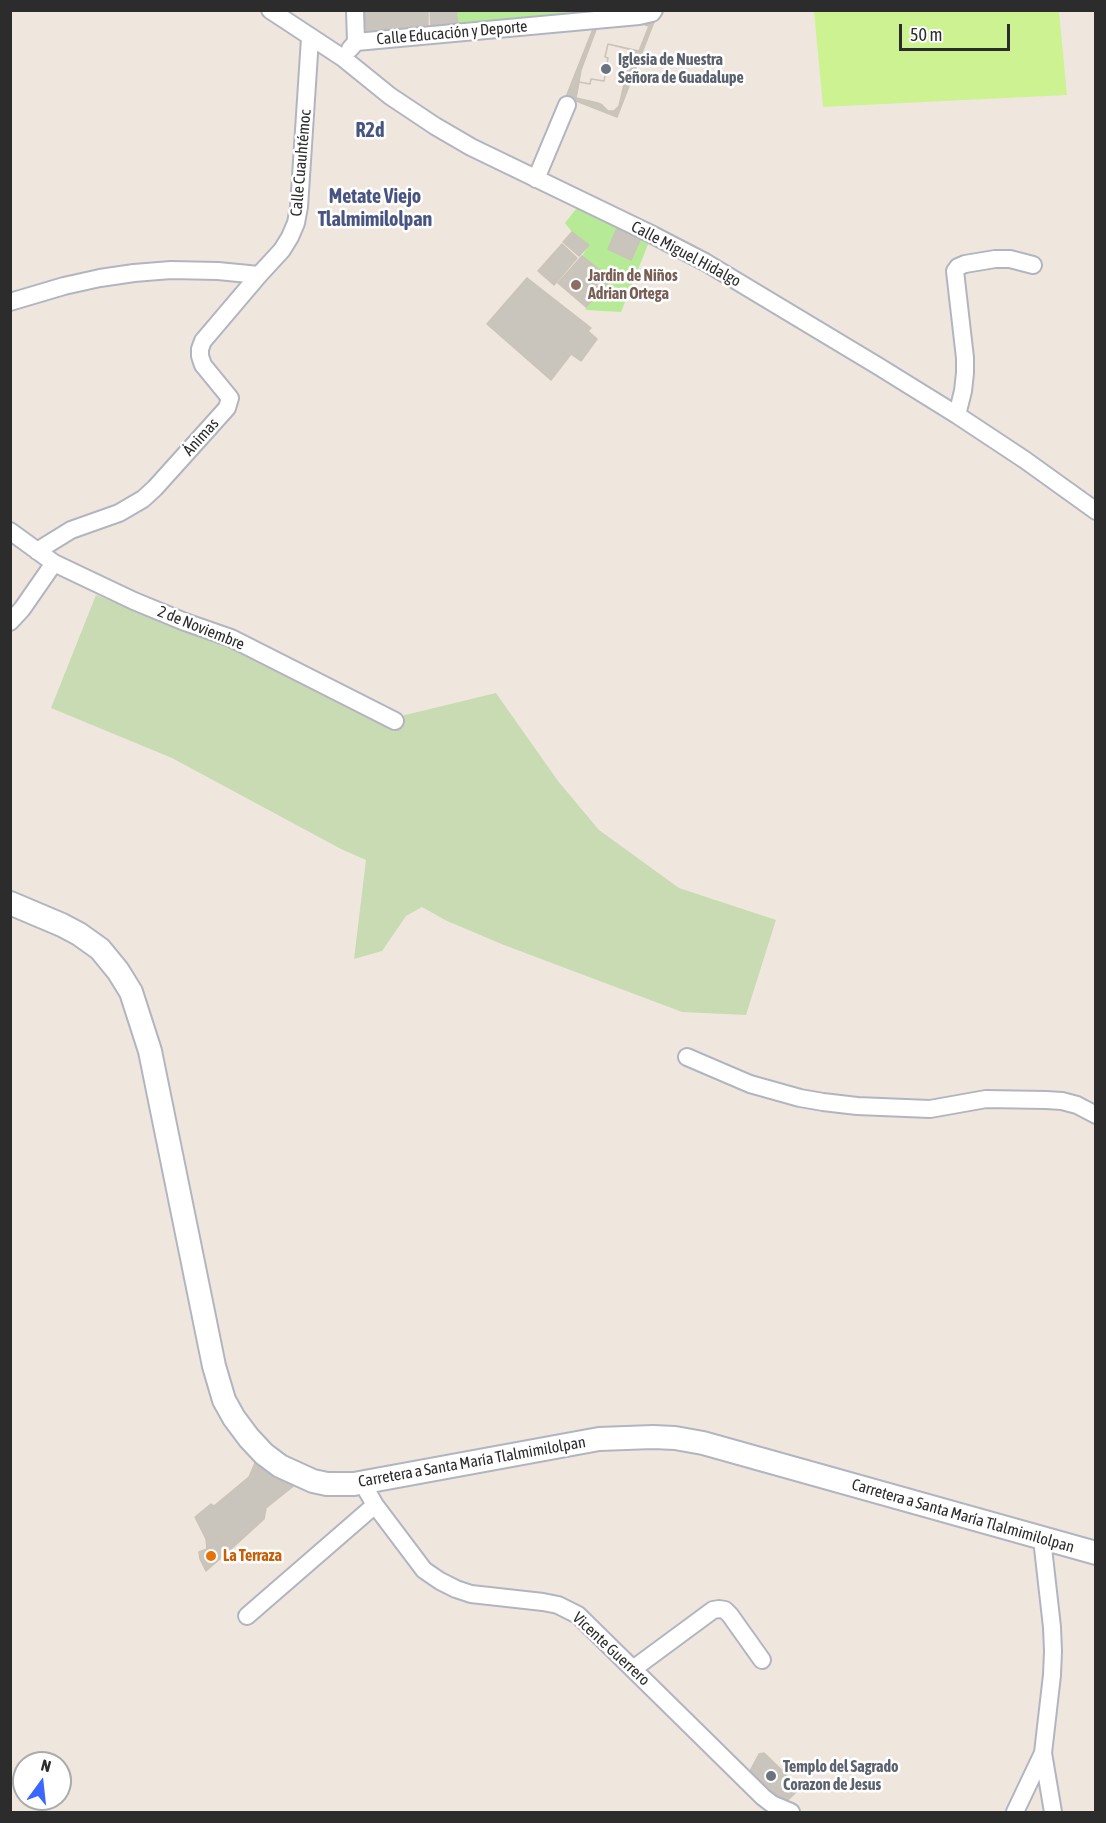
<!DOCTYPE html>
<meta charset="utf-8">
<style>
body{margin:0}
#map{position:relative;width:1106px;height:1823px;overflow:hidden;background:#efe7de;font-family:"Asap Condensed",sans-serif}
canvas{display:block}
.frame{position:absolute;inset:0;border:12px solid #2c2c2c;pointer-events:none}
.north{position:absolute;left:12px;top:1751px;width:60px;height:60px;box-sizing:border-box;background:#fff;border:2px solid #ababab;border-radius:50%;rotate:15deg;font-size:16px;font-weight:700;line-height:24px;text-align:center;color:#2c2c2c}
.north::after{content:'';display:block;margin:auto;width:21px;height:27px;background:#3b67ff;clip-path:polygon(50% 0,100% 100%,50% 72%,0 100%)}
.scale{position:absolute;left:899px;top:24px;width:111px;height:27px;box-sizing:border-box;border:3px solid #2c2c2c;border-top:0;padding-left:8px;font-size:18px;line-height:21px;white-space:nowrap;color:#2c2c2c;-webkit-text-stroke:4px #fff;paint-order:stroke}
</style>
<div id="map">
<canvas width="1106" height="1823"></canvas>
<div class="frame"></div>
<div class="north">N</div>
<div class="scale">50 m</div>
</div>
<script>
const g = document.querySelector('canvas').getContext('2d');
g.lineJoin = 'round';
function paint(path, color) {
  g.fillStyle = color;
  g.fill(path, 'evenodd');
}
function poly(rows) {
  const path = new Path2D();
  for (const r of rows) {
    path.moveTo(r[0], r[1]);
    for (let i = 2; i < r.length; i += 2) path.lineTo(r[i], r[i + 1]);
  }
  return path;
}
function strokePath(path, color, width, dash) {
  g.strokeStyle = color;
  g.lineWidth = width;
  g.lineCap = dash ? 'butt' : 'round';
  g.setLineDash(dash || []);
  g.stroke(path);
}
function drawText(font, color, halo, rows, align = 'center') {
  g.font = font + ' "Asap Condensed",sans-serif';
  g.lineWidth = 5;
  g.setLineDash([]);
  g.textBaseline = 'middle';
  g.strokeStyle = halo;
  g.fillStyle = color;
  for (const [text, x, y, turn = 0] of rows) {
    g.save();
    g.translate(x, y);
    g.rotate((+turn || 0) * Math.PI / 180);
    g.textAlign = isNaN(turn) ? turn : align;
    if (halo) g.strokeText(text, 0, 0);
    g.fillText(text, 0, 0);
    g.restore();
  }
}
paint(poly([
 [456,10,625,11,458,26],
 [579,205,618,226,608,249,631,260,641,238,649,242,621,312,586,310,582,256,589,245,572,232,565,223]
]), '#b6ea96');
paint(poly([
 [96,595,225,644,401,716,496,693,558,781,599,830,679,888,776,920,746,1015,682,1012,504,945,447,921,422,907,406,916,382,951,354,959,366,860,341,849,172,758,51,708]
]), '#c8dbb3');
paint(poly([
 [814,11,1059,11,1067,95,823,107]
]), '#cdf291');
const building = poly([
 [362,10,382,10,382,34,362,35,362,10],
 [382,10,428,10,428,28,382,32,382,10],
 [430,10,456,10,458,26,431,28,430,10],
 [601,10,648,10,649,22,654,22,617,117,566,97,595,24,602,22,601,10],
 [644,10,645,25,649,26,639,51,608,44,605,57,608,58,604,81,591,79,590,84,579,82,581,70,597,27,644,10],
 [608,44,636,51,635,63,629,63,619,106,614,111,608,111,602,105,598,103,576,98,579,82,590,84,591,79,604,81,608,58,605,57,608,44],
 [618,226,641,238,631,260,608,249,618,226],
 [572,232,589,245,579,256,563,242,572,232],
 [562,244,577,258,554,285,538,271,562,244],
 [582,256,611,279,586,307,558,283,582,256],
 [527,278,591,328,588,331,597,339,581,361,571,354,551,380,487,324,527,278],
 [261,1456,301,1480,266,1508,264,1519,230,1550,225,1545,220,1536,206,1539,195,1517,211,1504,214,1506,249,1477,255,1463,261,1456],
 [220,1536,225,1545,230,1550,206,1571,200,1559,199,1552,207,1549,206,1539,220,1536],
 [764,1753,792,1780,796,1787,795,1793,789,1799,782,1801,750,1771,759,1754,764,1753]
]);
paint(building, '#cac5bc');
strokePath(building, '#cbc3b7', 1.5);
const minor = poly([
 [270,10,343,58,390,96,435,126,471,147,649,233,705,262,878,366,957,415,1025,460,1096,511],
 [356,42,639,16,652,13,654,10],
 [350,49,356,42,355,10],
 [536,179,567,105],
 [10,302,64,286,100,278,134,273,171,270,218,271,259,275,282,250,290,237,296,223,299,207,310,38],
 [957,415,963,391,965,373,965,358,955,271,958,267,965,264,995,259,1010,259,1033,265],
 [10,531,54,563,134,601,185,622,231,638,395,721],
 [37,551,71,530,119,513,143,499,155,488,227,408,230,398,203,365,200,356,200,349,203,341,259,275],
 [10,622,22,609,54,563],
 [687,1057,750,1084,800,1098,823,1102,857,1106,930,1109,986,1099,1046,1100,1062,1101,1077,1105,1096,1115],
 [363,1484,375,1505,424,1570,440,1581,456,1589,471,1594,543,1602,558,1605,578,1615,763,1797,772,1804,791,1812],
 [247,1616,375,1505],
 [633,1669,713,1610,719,1609,725,1610,730,1615,762,1660],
 [1043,1753,1053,1812],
 [1015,1812,1043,1753,1052,1675,1053,1651,1052,1627,1042,1539]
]);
const secondary = poly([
 [10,903,62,925,79,934,100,949,118,971,131,992,150,1051,214,1366,224,1400,234,1418,249,1438,264,1454,280,1466,313,1481,327,1484,354,1484,599,1439,653,1437,675,1438,703,1443,1096,1553]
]);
strokePath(minor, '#b2b5c1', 20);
strokePath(secondary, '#b2b5c1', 26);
strokePath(minor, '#fff', 16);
strokePath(secondary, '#fff', 22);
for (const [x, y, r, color] of [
 [606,69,6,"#6b7280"],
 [576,285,6,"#8d6e63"],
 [211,1556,6,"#e8710a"],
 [771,1776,6,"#6b7280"]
]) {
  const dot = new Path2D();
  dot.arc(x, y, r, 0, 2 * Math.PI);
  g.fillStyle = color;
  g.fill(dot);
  strokePath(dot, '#fff', 2);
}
drawText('16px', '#2c2c2c', '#fff', [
 ["Calle Educación y Deporte",452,33,-5],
 ["Calle Cuauhtémoc",301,163,-85],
 ["Calle Miguel Hidalgo",686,254,28],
 ["Ánimas",201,437,-48],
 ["2 de Noviembre",201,628,22],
 ["Carretera a Santa María Tlalmimilolpan",472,1462,-10],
 ["Carretera a Santa María Tlalmimilolpan",963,1516,16],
 ["Vicente Guerrero",611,1649,43]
]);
drawText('bold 16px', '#5b616d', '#fff', [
 ["Iglesia de Nuestra",618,60],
 ["Señora de Guadalupe",618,78],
 ["Templo del Sagrado",783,1767],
 ["Corazon de Jesus",783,1785]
], 'left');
drawText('bold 16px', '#785e54', '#fff', [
 ["Jardin de Niños",588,276],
 ["Adrian Ortega",588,294]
], 'left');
drawText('bold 16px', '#c56008', '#fff', [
 ["La Terraza",223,1556]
], 'left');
drawText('bold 20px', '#485582', '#fff', [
 ["R2d",370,131],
 ["Metate Viejo",375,197],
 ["Tlalmimilolpan",375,220]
]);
</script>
